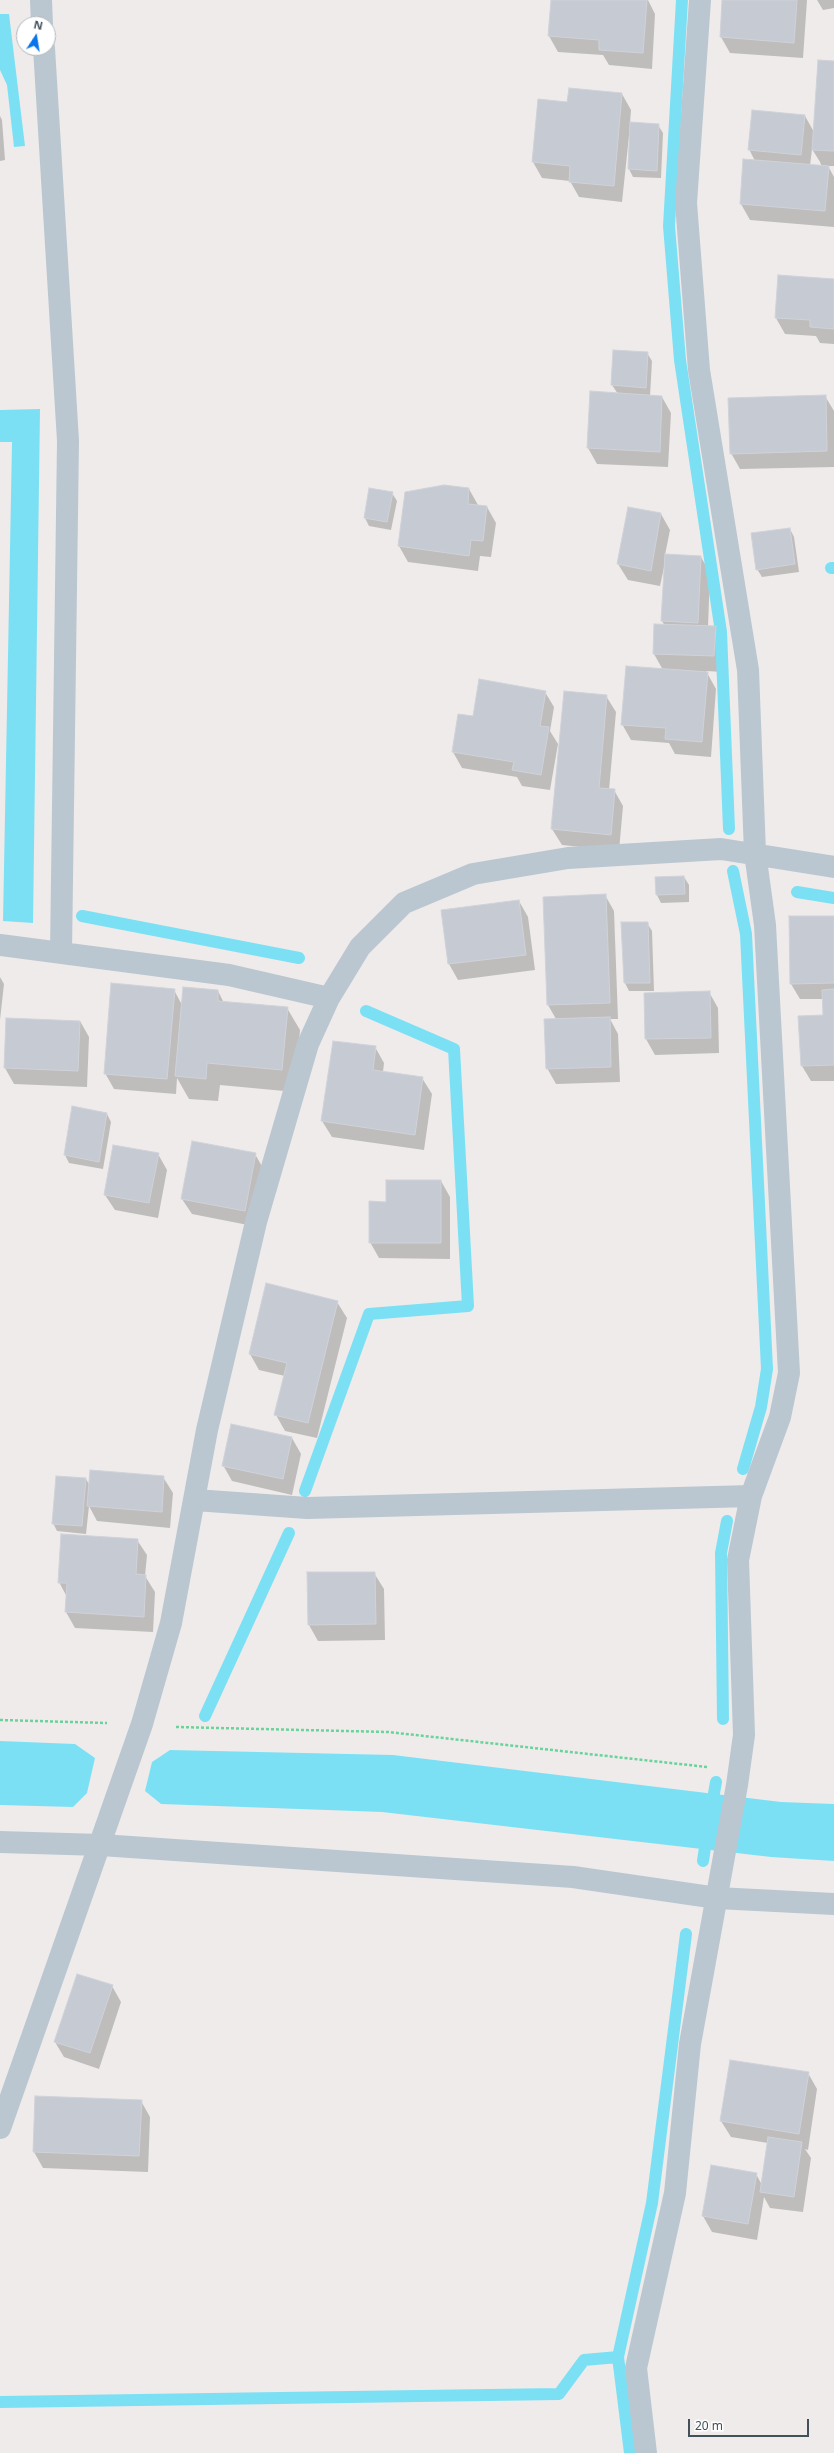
<!DOCTYPE html>
<style>
body{margin:0}
#map{position:relative;width:834px;height:2453px;overflow:hidden;background:#efebeb;font-family:"Noto Sans",sans-serif}
canvas{display:block}
.north{position:absolute;left:16px;top:16px;width:40px;height:40px;box-sizing:border-box;background:#fff;border:1px solid #b3b9bd;border-radius:50%;rotate:12deg;font-size:11px;font-weight:700;line-height:16px;text-align:center;color:#42505a}
.north::after{content:'';display:block;margin:auto;width:14px;height:18px;background:#0875ec;clip-path:polygon(50% 0,100% 100%,50% 72%,0 100%)}
.scale{position:absolute;left:688px;top:2419px;width:121px;height:18px;box-sizing:border-box;border:2px solid #42505a;border-top:0;padding-left:5px;font-size:12px;line-height:14px;white-space:nowrap;color:#42505a;-webkit-text-stroke:3px #fff;paint-order:stroke}
</style>
<div id="map">
<canvas width="834" height="2453"></canvas>
<div class="north">N</div>
<div class="scale">20 m</div>
</div>
<script>
const g = document.querySelector('canvas').getContext('2d');
g.lineJoin = 'round';
function paint(path, color) {
  g.fillStyle = color;
  g.fill(path, 'evenodd');
}
function poly(rows) {
  const path = new Path2D();
  for (const r of rows) {
    path.moveTo(r[0], r[1]);
    for (let i = 2; i < r.length; i += 2) path.lineTo(r[i], r[i + 1]);
  }
  return path;
}
function strokePath(path, color, width, dash) {
  g.strokeStyle = color;
  g.lineWidth = width;
  g.lineCap = dash ? 'butt' : 'round';
  g.setLineDash(dash || []);
  g.stroke(path);
}
paint(poly([
 [0,14,9,14,25,146,14,147,7,85,0,70],
 [40,409,33,923,3,921,12,442,0,442,0,410],
 [0,1741,75,1744,95,1758,87,1793,73,1807,0,1805],
 [170,1750,393,1755,781,1802,834,1804,834,1861,771,1857,382,1812,161,1804,145,1791,152,1762]
]), '#7ce0f4');
paint(poly([
 [552,0,648,0,655,14,652,69,609,65,603,55,558,52,549,36],
 [723,0,807,0,803,58,730,53,721,37],
 [817,0,834,0,834,8,823,10],
 [834,62,834,166,828,166,834,177,834,227,750,220,741,204,755,161,749,149,805,116,814,132],
 [812,149,820,162,822,167,810,166],
 [622,94,631,110,630,123,658,125,663,133,661,178,633,177,629,169,630,136,629,136,622,202,579,197,570,181,542,178,533,162,568,103],
 [0,116,2,120,5,160,0,161],
 [834,280,834,344,820,343,816,336,785,334,776,318],
 [647,353,652,361,650,396,662,397,671,413,668,467,597,464,588,448,618,394,612,385],
 [825,396,834,411,834,467,740,469,731,453],
 [469,489,478,505,487,507,496,523,491,557,480,556,478,571,408,562,399,546],
 [392,493,397,501,391,530,369,526,365,518],
 [661,514,670,530,665,555,701,557,710,573,708,627,715,627,724,643,723,672,706,671,716,689,711,757,675,754,669,743,631,740,622,724,663,670,654,654,655,625,665,626,662,621,665,563,660,586,628,580,618,564],
 [790,529,794,537,799,572,762,577,757,569],
 [545,692,554,707,550,731,558,744,550,790,522,786,517,777,462,768,453,752,473,718],
 [606,696,616,712,609,790,614,790,623,806,619,851,562,845,552,829],
 [684,877,689,885,689,902,661,903,657,895,656,878],
 [605,895,614,911,618,1019,610,1019,618,1034,620,1082,556,1084,547,1068,556,1019,548,1005],
 [519,901,528,917,535,970,458,980,449,964],
 [834,917,834,1081,811,1081,802,1066,824,1016,823,999,800,999,791,984],
 [622,923,647,923,652,931,654,991,629,991,625,983],
 [0,977,4,984,0,1020],
 [174,990,182,1005,218,991,224,1003,287,1008,300,1030,295,1092,220,1085,218,1101,189,1099,177,1078,176,1094,114,1089,105,1073],
 [709,992,718,1008,719,1053,655,1055,646,1039,645,994],
 [80,1021,89,1037,87,1087,14,1084,5,1068],
 [375,1047,384,1063,383,1072,422,1078,432,1094,424,1150,332,1137,322,1121],
 [107,1114,111,1122,103,1169,69,1163,65,1155],
 [158,1154,167,1170,158,1218,115,1210,105,1195],
 [255,1154,264,1170,253,1226,192,1214,182,1199],
 [441,1181,450,1197,450,1259,379,1258,370,1242,387,1203],
 [337,1302,347,1318,317,1438,285,1431,276,1415,285,1376,259,1370,250,1354],
 [292,1438,301,1454,292,1495,232,1481,223,1465],
 [163,1477,173,1493,170,1528,97,1521,89,1506,86,1534,57,1531,53,1523,86,1479,90,1486],
 [137,1540,147,1555,145,1576,155,1592,153,1632,75,1628,66,1612,67,1597,59,1582],
 [308,1573,374,1573,384,1589,385,1640,318,1641,309,1625],
 [112,1986,121,2002,99,2069,64,2057,55,2042],
 [808,2073,817,2089,808,2150,805,2149,811,2158,803,2212,770,2208,764,2197,757,2240,712,2232,703,2216,711,2166,756,2174,762,2185,768,2143,731,2137,721,2121],
 [141,2101,150,2117,148,2172,43,2168,34,2152]
]), '#0003');
strokePath(poly([
 [682,0,669,226,680,360,721,632,729,829],
 [831,568,834,568],
 [733,871,746,934,767,1369,761,1407,743,1469],
 [797,892,834,898],
 [82,916,299,958],
 [305,1491,369,1314,468,1306,454,1049,366,1011],
 [205,1716,289,1533],
 [723,1719,721,1553,727,1521],
 [711,1810,716,1782],
 [703,1861,707,1834],
 [0,2402,559,2394,584,2360,618,2357],
 [630,2453,618,2357,652,2203,686,1934]
]), '#7ce0f4', 12);
const building = poly([
 [551,0,647,0,643,53,599,50,599,40,548,36,551,0],
 [722,0,797,0,794,43,720,37,722,0],
 [818,60,834,61,834,151,812,150,818,60],
 [569,88,622,93,614,186,569,182,570,166,532,162,538,99,567,102,569,88],
 [752,110,805,115,801,155,748,150,752,110],
 [630,122,659,124,657,171,628,169,630,122],
 [743,159,829,166,825,211,740,204,743,159],
 [778,275,834,279,834,329,810,327,810,320,775,318,778,275],
 [613,350,648,352,646,388,611,385,613,350],
 [590,391,662,396,660,452,587,448,590,391],
 [826,395,827,451,730,454,728,398,826,395],
 [444,485,469,488,468,504,487,506,483,541,471,540,469,556,398,546,405,492,444,485],
 [369,488,393,492,387,522,364,518,369,488],
 [628,507,661,513,651,571,617,564,628,507],
 [790,528,795,564,756,570,751,533,790,528],
 [665,554,701,556,698,623,661,621,665,554],
 [654,624,716,626,714,656,653,654,654,624],
 [626,666,708,672,702,742,665,739,666,728,621,725,626,666],
 [479,679,546,691,540,726,549,727,541,775,512,770,514,762,452,752,458,714,473,716,479,679],
 [564,691,607,695,599,788,615,789,611,835,551,829,564,691],
 [684,876,685,894,656,895,655,877,684,876],
 [606,894,610,1003,547,1005,543,897,606,894],
 [519,900,526,955,448,964,441,910,519,900],
 [789,916,834,916,834,983,790,984,789,916],
 [621,922,648,922,650,983,624,983,621,922],
 [111,983,175,989,167,1079,104,1074,111,983],
 [183,987,218,990,218,1001,288,1007,282,1070,207,1063,206,1079,175,1076,183,987],
 [834,989,834,1065,801,1066,798,1016,823,1015,822,990,834,989],
 [710,991,711,1038,645,1039,644,993,710,991],
 [610,1017,611,1067,546,1069,544,1019,610,1017],
 [6,1018,80,1021,78,1071,4,1068,6,1018],
 [333,1041,376,1046,373,1070,423,1077,415,1135,321,1121,333,1041],
 [72,1106,107,1113,99,1162,64,1155,72,1106],
 [192,1141,256,1153,245,1211,181,1199,192,1141],
 [113,1145,159,1153,149,1203,104,1195,113,1145],
 [386,1180,441,1180,441,1243,369,1243,369,1201,386,1202,386,1180],
 [266,1283,338,1301,308,1423,274,1415,287,1363,249,1354,266,1283],
 [231,1424,292,1437,283,1479,222,1466,231,1424],
 [90,1470,164,1476,162,1512,87,1506,90,1470],
 [56,1476,86,1478,82,1526,52,1524,56,1476],
 [61,1534,138,1539,136,1574,146,1575,144,1617,65,1612,67,1583,58,1583,61,1534],
 [307,1572,375,1572,376,1624,308,1625,307,1572],
 [77,1974,113,1985,90,2053,54,2042,77,1974],
 [730,2060,809,2072,799,2134,720,2121,730,2060],
 [35,2096,142,2100,139,2156,33,2152,35,2096],
 [768,2137,802,2142,794,2197,760,2192,768,2137],
 [711,2165,757,2173,748,2224,702,2216,711,2165]
]);
paint(building, '#c6cad2');
strokePath(building, '#cfd2d8', 1);
strokePath(poly([
 [0,1720,107,1723],
 [176,1727,388,1732,707,1767]
]), '#69d39a', 2.5, [3, 2]);
strokePath(poly([
 [41,0,42,24],
 [44,48,68,441,61,952],
 [0,945,229,975,329,998],
 [195,1500,307,1508,751,1496],
 [0,2128,142,1724,171,1623,207,1430,256,1222,308,1044,329,998,360,947,404,903,473,874,568,858,721,849,834,867],
 [646,2453,636,2368,675,2193,690,2044,737,1785,744,1735,738,1560,751,1496,780,1417,789,1373,765,925,755,853,748,670,699,370,686,203,700,0]
]), '#bac7d0', 22);
strokePath(poly([
 [0,1842,101,1845,573,1877,717,1898,834,1904]
]), '#bac7d0', 22);
</script>
